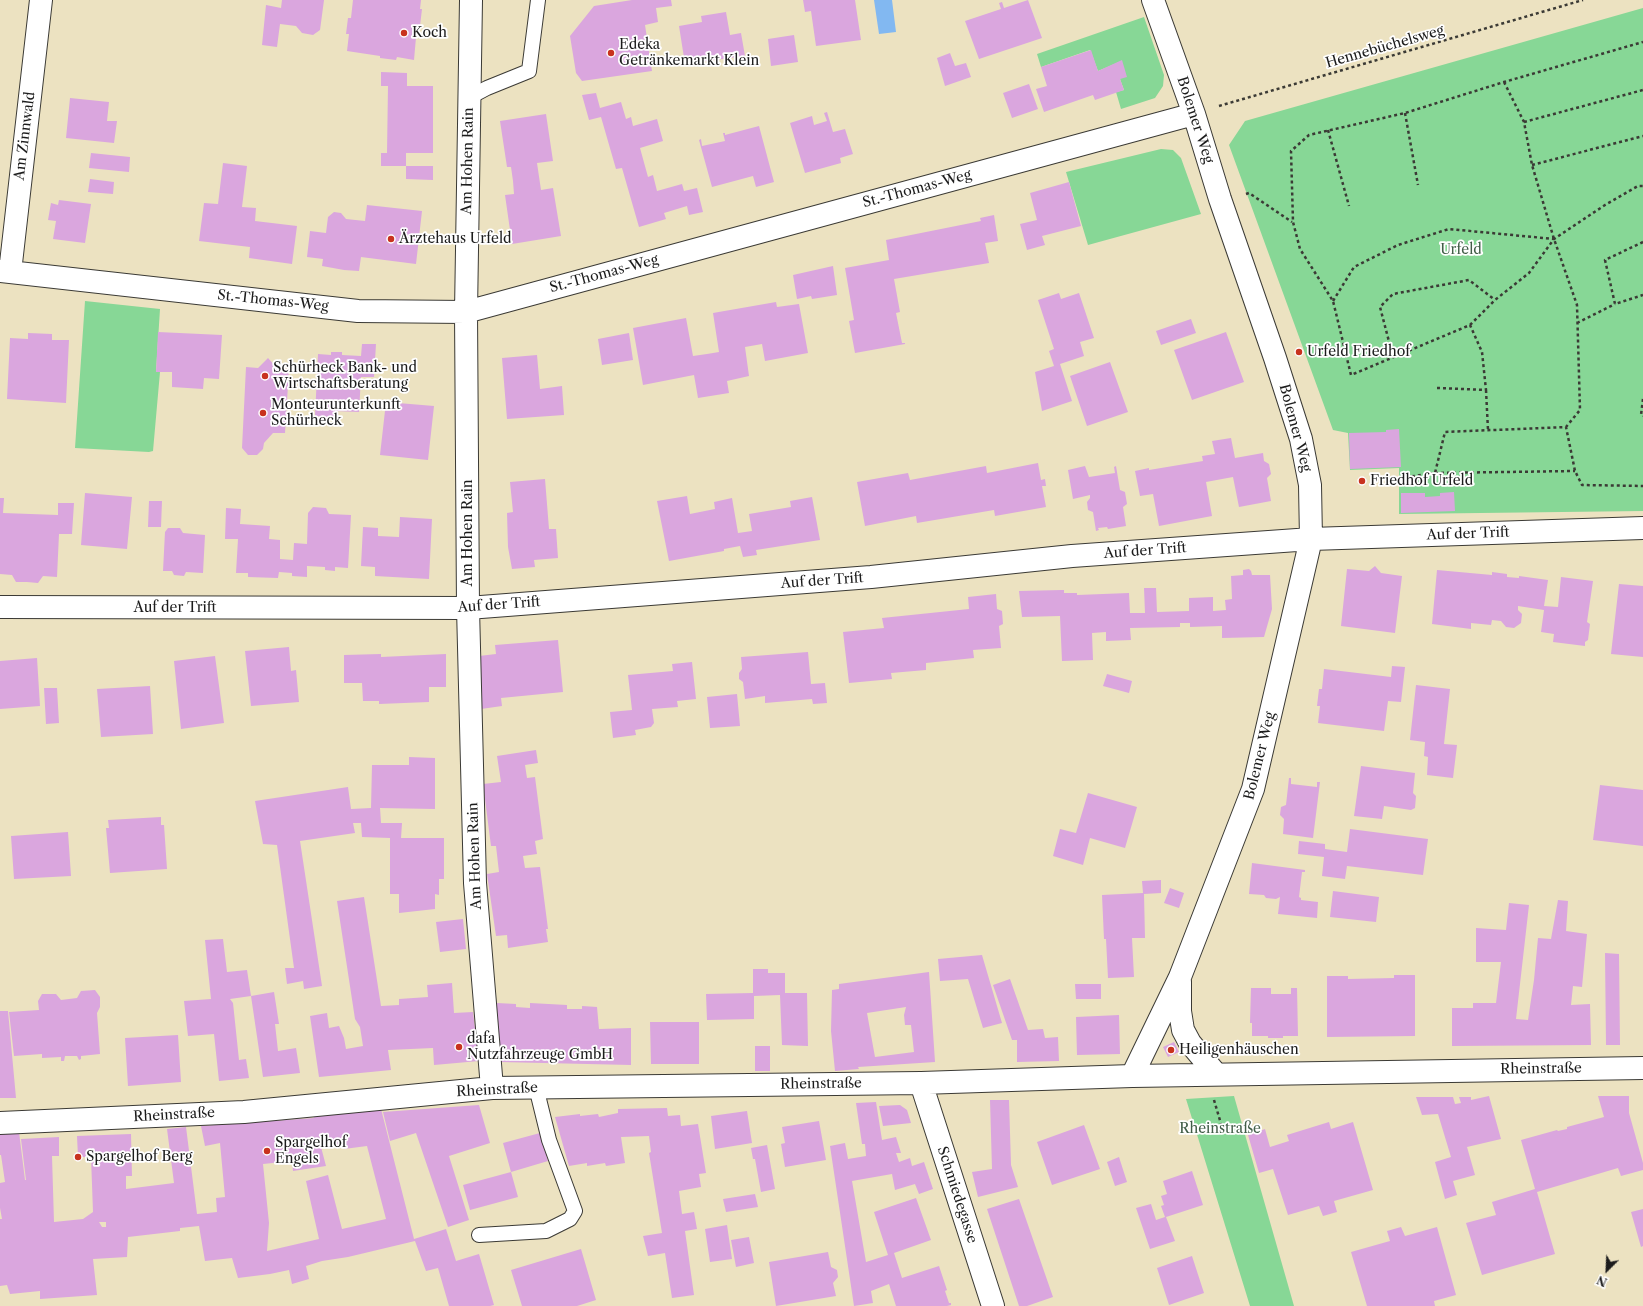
<!DOCTYPE html>
<meta charset="utf-8">
<style>
body{margin:0}
#map{position:relative;width:1643px;height:1306px;overflow:hidden;background:#ece2c1;font-family:"Libre Caslon Text",serif}
canvas{display:block}
.north{position:absolute;left:1587px;top:1250px;width:40px;height:40px;-webkit-text-stroke:3px #fff;paint-order:stroke;rotate:204deg;font-size:11px;font-weight:700;line-height:16px;text-align:center;color:#1c1c1c}
.north::after{content:'';display:block;margin:auto;width:14px;height:18px;background:#1c1c1c;clip-path:polygon(50% 0,100% 100%,50% 72%,0 100%)}
</style>
<div id="map">
<canvas width="1643" height="1306"></canvas>
<div class="north">N</div>
</div>
<script>
const g = document.querySelector('canvas').getContext('2d');
g.lineJoin = 'round';
function paint(path, color) {
  g.fillStyle = color;
  g.fill(path, 'evenodd');
}
function poly(rows) {
  const path = new Path2D();
  for (const r of rows) {
    path.moveTo(r[0], r[1]);
    for (let i = 2; i < r.length; i += 2) path.lineTo(r[i], r[i + 1]);
  }
  return path;
}
function strokePath(path, color, width, dash) {
  g.strokeStyle = color;
  g.lineWidth = width;
  g.lineCap = dash ? 'butt' : 'round';
  g.setLineDash(dash || []);
  g.stroke(path);
}
function drawText(font, color, halo, rows, align = 'center') {
  g.font = font + ' "Libre Caslon Text",serif';
  g.lineWidth = 3.5;
  g.setLineDash([]);
  g.textBaseline = 'middle';
  g.strokeStyle = halo;
  g.fillStyle = color;
  for (const [text, x, y, turn = 0] of rows) {
    g.save();
    g.translate(x, y);
    g.rotate((+turn || 0) * Math.PI / 180);
    g.textAlign = isNaN(turn) ? turn : align;
    if (halo) g.strokeText(text, 0, 0);
    g.fillText(text, 0, 0);
    g.restore();
  }
}
paint(poly([
 [1643,8,1643,511,1399,514,1399,468,1350,470,1348,433,1333,430,1229,145,1245,121],
 [1144,17,1164,75,1163,86,1155,98,1121,109,1116,92,1124,90,1120,79,1122,61,1098,71,1090,50,1041,67,1037,54],
 [1161,149,1173,150,1181,158,1201,214,1088,245,1066,172],
 [85,301,160,309,156,372,160,372,153,451,149,452,75,448],
 [1234,1096,1294,1306,1250,1306,1186,1099]
]), '#87d796');
paint(poly([
 [874,0,892,0,896,32,879,34]
]), '#82b8f1');
paint(poly([
 [282,0,324,0,320,30,313,35,302,33,296,26,280,24,277,47,262,45,266,5,281,8],
 [353,0,421,0,420,9,422,9,420,26,417,26,414,60,397,57,396,60,380,58,380,56,347,51,349,34,346,34,348,18,351,18],
 [632,0,671,0,672,6,656,8,658,22,645,25,652,71,582,81,576,73,570,36,594,6],
 [803,0,855,0,861,40,816,46,811,11,805,12],
 [1028,0,1042,38,979,59,965,21,1001,9,999,3,1002,2,1004,8],
 [726,12,730,35,741,33,745,56,685,64,679,26,702,22,701,16],
 [794,35,798,62,771,66,768,39],
 [1091,50,1098,71,1122,60,1127,77,1120,79,1124,90,1095,100,1093,95,1044,112,1036,89,1047,86,1041,67],
 [950,53,955,66,966,63,971,77,945,86,937,58],
 [381,72,407,73,407,86,433,86,433,153,406,153,406,166,433,166,433,180,406,179,406,166,381,166,381,153,387,153,388,86,381,86],
 [1029,84,1038,109,1012,118,1003,93],
 [596,93,600,108,621,102,626,119,631,117,633,126,657,119,663,141,640,148,648,177,653,175,657,191,682,184,684,191,697,188,703,212,689,215,687,206,664,213,666,219,639,227,622,168,616,169,601,117,589,120,582,95],
 [70,98,109,102,107,121,117,121,114,143,66,138],
 [827,112,833,132,845,129,853,154,840,158,841,163,805,173,790,123,812,116,814,125,827,121,824,113],
 [546,114,553,161,537,163,541,190,553,188,561,236,512,244,505,195,514,194,513,181,511,167,507,167,500,121],
 [759,126,774,182,756,187,753,176,712,187,699,140,701,139,702,146,725,141,723,133,725,133,725,135],
 [91,153,130,157,129,172,89,168],
 [223,163,247,166,242,207,256,208,255,221,297,226,292,264,249,258,250,247,199,241,204,203,218,204],
 [90,179,114,182,113,194,88,192],
 [1069,182,1081,226,1042,236,1045,245,1027,250,1020,224,1037,220,1030,193],
 [59,200,91,204,85,243,53,239,56,221,48,220,51,203,58,205],
 [367,205,422,211,416,264,361,257,359,271,344,270,322,266,323,259,307,257,310,231,326,233,328,217,334,212,341,213,346,219,365,221],
 [994,215,998,241,985,243,989,263,894,279,900,312,896,313,902,343,905,343,905,344,855,353,849,321,854,320,845,268,889,260,886,240,981,221,980,218],
 [833,266,837,295,812,299,811,296,797,299,793,275],
 [1059,293,1061,299,1079,293,1094,338,1080,342,1084,356,1060,364,1072,401,1042,411,1035,372,1054,366,1049,351,1054,349,1038,300],
 [776,302,777,307,799,304,808,353,765,361,762,344,745,347,749,376,727,381,729,393,698,398,694,375,643,385,633,328,686,318,693,356,707,354,719,352,713,313],
 [1191,319,1196,333,1161,345,1156,331],
 [158,332,222,335,219,379,204,378,203,389,172,387,172,372,156,372],
 [1226,332,1244,382,1192,400,1174,350],
 [28,333,52,334,52,340,69,340,66,403,7,399,10,338,28,339],
 [629,333,633,360,602,365,598,339],
 [362,344,376,344,374,377,361,377,359,412,335,411,335,418,315,416,318,354,331,355,331,352,342,352,342,355,361,356],
 [537,355,540,389,562,386,564,415,507,419,502,358],
 [268,358,277,368,289,369,285,433,273,433,264,443,263,449,257,455,248,455,242,448,246,367,258,368],
 [1110,362,1128,412,1087,426,1070,376],
 [386,402,434,406,428,460,380,455],
 [1399,429,1401,467,1350,469,1349,433,1386,432,1386,430],
 [1231,438,1235,458,1263,453,1264,461,1269,464,1271,474,1267,478,1271,501,1239,507,1233,477,1206,482,1212,516,1159,526,1153,494,1140,496,1135,471,1149,468,1149,470,1203,461,1202,456,1215,454,1212,441],
 [1038,463,1041,480,1045,479,1046,486,1042,486,1046,507,995,516,994,510,917,523,916,516,865,526,857,482,908,473,910,480,986,466,987,473],
 [1085,466,1089,477,1115,473,1114,467,1116,466,1120,490,1125,492,1127,504,1123,507,1126,526,1108,529,1107,527,1098,528,1099,530,1096,531,1093,512,1088,510,1087,502,1090,498,1090,495,1073,499,1068,470],
 [545,479,549,529,556,529,558,558,534,560,535,567,512,569,508,547,507,513,513,512,510,482],
 [1454,492,1455,511,1401,513,1401,493,1425,493,1425,497,1440,496,1440,493],
 [85,493,132,497,127,549,81,545],
 [687,496,690,514,715,509,714,502,732,498,738,533,752,531,749,514,791,507,790,501,812,497,820,540,756,550,757,555,743,557,740,546,724,549,724,551,669,561,657,501],
 [0,498,4,498,3,513,58,515,58,503,74,503,72,534,59,534,57,577,43,576,38,583,27,582,16,582,12,575,0,574],
 [149,501,162,501,161,527,148,527],
 [313,507,326,508,329,514,351,515,348,568,335,567,335,571,325,570,325,567,307,566,307,577,292,576,292,573,279,572,278,578,248,577,248,573,236,573,238,539,225,539,226,508,241,509,240,524,270,526,269,539,280,540,280,559,293,560,294,543,307,544,308,513],
 [400,517,432,519,429,579,375,576,375,567,361,566,363,527,378,528,378,536,399,537],
 [168,528,180,528,183,533,205,535,203,573,186,572,184,576,174,575,172,571,163,571,165,532],
 [1375,566,1381,573,1402,576,1395,633,1341,626,1347,569,1369,571],
 [1249,569,1251,571,1252,575,1270,575,1272,609,1264,637,1222,638,1222,626,1190,627,1190,623,1180,623,1180,627,1130,628,1131,640,1106,641,1106,632,1092,633,1093,660,1062,661,1060,616,1022,617,1019,591,1062,590,1064,590,1064,593,1077,593,1077,595,1129,593,1130,613,1145,613,1144,588,1156,588,1157,612,1189,611,1189,598,1213,597,1213,611,1226,610,1225,600,1232,599,1231,576,1243,575,1243,570],
 [1437,570,1492,575,1492,572,1507,574,1507,577,1519,578,1519,576,1548,580,1544,606,1558,607,1561,577,1593,581,1587,622,1590,624,1588,640,1585,642,1585,646,1553,642,1554,634,1541,632,1544,610,1518,606,1518,610,1522,614,1521,623,1514,628,1506,627,1501,621,1492,620,1491,625,1471,623,1471,629,1432,624],
 [1619,584,1643,586,1643,657,1611,654],
 [996,594,997,609,1002,611,1003,624,999,626,1001,648,973,650,974,658,926,663,926,670,891,673,892,679,849,683,843,632,884,628,882,618,969,609,968,597],
 [558,640,563,692,501,698,502,706,481,709,479,683,481,682,479,656,496,654,495,645],
 [289,647,291,671,296,670,299,702,251,706,245,651],
 [808,652,811,684,825,683,827,703,813,704,812,699,765,703,765,696,745,699,743,682,739,679,739,673,742,669,741,657],
 [381,654,381,657,446,654,446,687,429,687,429,702,379,704,379,701,363,701,362,683,344,683,344,655],
 [215,656,224,723,181,729,174,661],
 [37,658,40,706,0,709,0,661],
 [692,662,696,699,677,701,678,707,652,709,654,723,651,727,635,730,636,735,613,738,610,712,632,710,628,675,673,671,672,664],
 [1392,666,1405,667,1401,702,1388,701,1384,731,1318,723,1320,706,1317,706,1319,689,1322,689,1324,669,1391,677],
 [1107,674,1132,681,1129,693,1103,686],
 [1416,685,1450,689,1444,744,1457,745,1453,778,1427,775,1428,757,1424,756,1425,742,1410,740],
 [150,686,153,734,101,737,97,689],
 [44,688,57,688,59,723,46,724],
 [737,694,740,726,710,728,707,697],
 [536,750,538,763,525,765,527,778,535,777,543,839,535,841,537,854,523,856,525,868,540,867,548,929,546,929,548,942,508,948,507,935,496,936,487,874,499,872,496,846,491,846,483,784,501,782,497,756],
 [409,757,435,758,435,809,380,808,381,823,402,823,401,838,444,838,444,879,439,879,439,895,435,894,435,909,399,913,399,894,390,894,390,838,362,837,361,823,353,823,355,833,300,841,322,986,304,989,303,981,287,984,285,968,294,968,277,845,263,844,255,801,348,787,351,809,371,808,372,765,409,765],
 [1361,766,1415,773,1413,793,1416,796,1415,808,1411,810,1384,806,1382,819,1354,816],
 [1289,778,1291,778,1291,784,1317,787,1317,782,1320,782,1313,838,1283,834,1284,819,1280,815,1281,807,1286,805],
 [1600,785,1643,790,1643,846,1593,840],
 [1088,793,1137,807,1125,848,1090,838,1083,865,1053,856,1060,829,1076,833],
 [161,817,161,825,164,825,167,869,110,873,106,828,109,828,108,820],
 [1350,829,1428,839,1423,875,1347,866,1345,879,1322,876,1324,857,1298,854,1299,841,1325,844,1325,849,1347,852],
 [68,832,71,876,14,879,11,836],
 [1252,863,1305,870,1305,872,1302,872,1299,897,1301,898,1301,900,1318,902,1317,918,1278,914,1280,897,1276,899,1266,898,1264,895,1249,894],
 [1161,880,1161,893,1144,894,1145,938,1132,938,1134,977,1108,978,1106,939,1104,939,1102,895,1143,893,1142,881],
 [1170,888,1184,893,1179,908,1164,903],
 [1333,891,1379,897,1376,922,1330,917],
 [364,897,381,1006,399,1005,399,999,428,997,427,985,452,983,454,1013,473,1012,479,1061,434,1065,433,1048,388,1050,391,1070,319,1077,310,1016,327,1013,329,1028,339,1026,344,1038,346,1049,363,1046,360,1027,355,1019,337,901],
 [1558,900,1568,901,1566,931,1587,934,1582,987,1573,986,1571,1005,1590,1004,1591,1045,1452,1046,1452,1008,1473,1008,1473,1003,1496,1003,1501,962,1476,962,1476,928,1506,930,1509,903,1529,905,1516,1019,1528,1020,1534,980,1538,938,1551,939],
 [463,919,466,949,440,952,436,922],
 [223,939,227,972,247,970,251,996,274,992,279,1024,275,1024,278,1051,296,1048,300,1073,263,1077,251,996,230,999,233,1003,239,1060,246,1059,249,1078,219,1081,214,1034,188,1036,184,1001,211,999,205,940],
 [1605,953,1619,954,1620,1045,1606,1045],
 [982,955,1002,1023,983,1028,968,979,940,981,938,959],
 [753,969,768,969,768,973,785,973,785,993,807,993,808,1046,782,1045,780,995,754,996,754,1019,707,1020,706,994,753,993],
 [929,972,935,1062,858,1067,859,1069,835,1071,831,1031,832,990,839,989,839,984],
 [906,1007,904,1015,905,1025,911,1025,914,1052,875,1057,867,1013],
 [1394,975,1415,975,1415,1036,1327,1037,1327,976,1348,976,1348,979,1394,978],
 [1010,979,1028,1030,1043,1029,1045,1038,1058,1037,1059,1061,1017,1062,1017,1040,1012,1040,993,985],
 [1075,984,1101,984,1101,999,1076,999],
 [1251,988,1271,988,1271,994,1291,994,1291,988,1297,988,1298,1036,1283,1036,1283,1038,1268,1038,1268,1036,1252,1036,1252,1023,1250,1023],
 [95,990,100,997,100,1007,97,1013,100,1054,81,1056,81,1059,79,1060,77,1056,65,1056,64,1061,61,1061,61,1057,42,1058,42,1054,14,1056,9,1012,39,1010,38,1001,42,994,56,994,61,1000,77,998,81,991],
 [497,1003,516,1004,516,1007,530,1008,530,1003,567,1005,567,1009,582,1009,582,1006,597,1007,599,1029,631,1028,631,1065,500,1062,497,1025],
 [0,1011,8,1011,16,1098,0,1098],
 [1119,1015,1120,1054,1077,1055,1076,1017],
 [650,1022,699,1022,699,1064,651,1064],
 [178,1035,181,1082,128,1086,125,1038],
 [1174,1042,1179,1052,1168,1057,1163,1047],
 [755,1046,770,1046,770,1071,755,1071],
 [1489,1096,1501,1139,1467,1147,1475,1175,1453,1181,1457,1195,1445,1199,1435,1162,1451,1157,1438,1114,1422,1115,1416,1097,1453,1097,1455,1104,1461,1103,1459,1097,1471,1097,1471,1100],
 [1598,1096,1629,1096,1629,1113,1643,1163,1643,1170,1621,1176,1618,1168,1537,1192,1555,1254,1482,1275,1466,1223,1496,1215,1492,1202,1535,1189,1521,1140,1557,1130,1558,1131,1567,1129,1567,1127,1604,1117],
 [990,1100,1009,1100,1011,1165,1018,1187,978,1197,972,1172,992,1169],
 [876,1102,882,1140,896,1137,901,1153,896,1153,899,1162,910,1158,912,1166,924,1162,933,1189,919,1194,915,1184,895,1190,892,1174,852,1181,866,1262,888,1255,874,1212,916,1198,931,1240,894,1253,902,1278,939,1266,947,1290,945,1291,949,1303,951,1303,951,1305,947,1306,896,1306,889,1284,871,1291,873,1303,854,1306,830,1146,845,1143,848,1159,866,1156,865,1144,862,1144,856,1103],
 [479,1105,490,1143,449,1156,469,1220,448,1227,416,1133,390,1141,383,1112],
 [900,1105,907,1110,911,1123,883,1126,879,1106],
 [667,1108,668,1116,680,1115,681,1126,698,1124,706,1173,699,1174,701,1187,679,1191,682,1214,694,1212,697,1229,685,1231,694,1295,672,1298,665,1253,648,1256,643,1236,662,1233,649,1153,651,1152,649,1136,621,1137,625,1163,606,1166,605,1163,587,1166,587,1163,569,1166,555,1117,580,1114,580,1116,598,1114,599,1117,618,1113,618,1109],
 [381,1109,414,1239,446,1229,456,1261,479,1254,494,1305,490,1306,449,1306,438,1268,426,1271,415,1241,348,1257,322,1261,306,1266,309,1279,292,1284,289,1270,270,1274,238,1278,232,1258,205,1261,199,1226,180,1228,180,1231,128,1237,127,1257,93,1259,97,1295,40,1299,40,1291,10,1294,7,1285,0,1286,0,1219,2,1219,0,1208,0,1183,5,1182,1,1155,0,1155,0,1133,19,1132,25,1180,26,1180,21,1139,59,1137,59,1156,52,1156,54,1222,83,1219,93,1212,91,1157,78,1157,77,1136,131,1134,132,1176,126,1176,126,1189,174,1183,167,1129,186,1127,197,1214,217,1212,216,1198,225,1197,220,1143,205,1146,201,1126,314,1118,313,1116],
 [344,1145,344,1149,367,1146,386,1219,342,1229,328,1175,306,1181,319,1239,267,1251,269,1223,263,1164,292,1161,293,1171,326,1166,321,1147],
 [99,1222,106,1222,106,1227,102,1227],
 [747,1111,752,1143,715,1149,711,1116],
 [819,1121,826,1160,785,1167,781,1144,785,1143,782,1127],
 [1329,1122,1331,1129,1353,1122,1373,1190,1334,1201,1337,1212,1323,1216,1319,1206,1288,1215,1273,1169,1259,1173,1248,1135,1265,1129,1270,1147,1289,1141,1287,1135],
 [1084,1125,1100,1169,1052,1185,1037,1142],
 [540,1133,548,1161,511,1172,503,1143],
 [767,1145,775,1189,761,1192,755,1159,753,1159,751,1148],
 [1119,1157,1127,1182,1115,1186,1107,1162],
 [1192,1171,1203,1205,1166,1217,1175,1241,1150,1249,1136,1208,1151,1204,1156,1220,1165,1217,1161,1206,1164,1205,1161,1196,1167,1194,1163,1181],
 [511,1172,518,1197,470,1210,463,1185],
 [755,1194,758,1207,726,1212,723,1199],
 [1019,1199,1053,1297,1027,1306,1019,1306,987,1209],
 [1643,1209,1643,1246,1641,1247,1631,1212],
 [727,1225,732,1259,710,1262,705,1229],
 [1401,1227,1405,1236,1437,1227,1456,1295,1434,1301,1435,1306,1367,1306,1351,1252,1390,1241,1387,1231],
 [749,1237,754,1263,736,1267,731,1240],
 [581,1249,596,1300,577,1306,522,1306,511,1270],
 [828,1252,831,1267,837,1270,838,1277,833,1283,836,1296,776,1306,769,1262],
 [1192,1256,1204,1293,1169,1305,1157,1268]
]), '#daa6de');
const service = poly([
 [470,97,487,88,529,71,538,0],
 [479,1235,546,1231,570,1219,575,1211,549,1140,536,1087]
]);
const minor = poly([
 [471,0,466,312,468,608,475,883,492,1088],
 [0,271,358,311,466,312,1194,114],
 [10,272,41,0],
 [0,607,468,608,871,577,1072,556,1311,539,1643,528],
 [1180,982,1180,1011,1183,1030,1190,1043,1216,1074],
 [1132,1076,1180,977,1253,789,1311,539,1310,485,1301,439,1275,358,1220,199,1194,114,1153,0],
 [921,1083,993,1306],
 [0,1123,244,1112,492,1088,921,1083,1132,1076,1643,1068]
]);
strokePath(service, '#3b3a35', 16);
strokePath(minor, '#3b3a35', 24);
strokePath(poly([
 [1504,82,1524,122,1532,165,1554,239,1577,305,1580,410,1566,427],
 [1219,106,1583,0],
 [1405,113,1418,185],
 [1524,122,1643,90],
 [1328,130,1349,206],
 [1532,165,1643,136],
 [1246,194,1249,193,1292,222],
 [1643,242,1605,260,1615,304,1643,295],
 [1333,301,1354,267,1398,245,1449,229,1554,239],
 [1577,323,1615,304],
 [1470,325,1495,300,1529,273,1554,239,1605,205,1638,186,1643,186],
 [1393,357,1380,307,1393,294,1469,280,1495,300],
 [1437,388,1486,390,1482,352,1470,325,1351,375,1333,301,1300,249,1293,222,1291,151,1309,135,1405,113,1504,82,1643,42],
 [1486,390,1488,430],
 [1643,399,1641,415,1643,416],
 [1435,473,1575,471],
 [1400,478,1435,473,1445,432,1566,427,1575,471,1582,485,1643,486],
 [1214,1100,1224,1134]
]), '#3b3a35', 2.5, [3, 3]);
strokePath(service, '#fff', 14);
strokePath(minor, '#fff', 22);
for (const [x, y, r, color] of [
 [404,33,4,"#c8321e"],
 [611,53,4,"#c8321e"],
 [391,239,4,"#c8321e"],
 [1299,352,4,"#c8321e"],
 [265,376,4,"#c8321e"],
 [263,413,4,"#c8321e"],
 [1362,481,4,"#c8321e"],
 [459,1047,4,"#c8321e"],
 [1171,1050,4,"#c8321e"],
 [267,1151,4,"#c8321e"],
 [78,1157,4,"#c8321e"]
]) {
  const dot = new Path2D();
  dot.arc(x, y, r, 0, 2 * Math.PI);
  g.fillStyle = color;
  g.fill(dot);
  strokePath(dot, '#fff', 1.5);
}
drawText('14px', '#1c1c1c', '#fff', [
 ["Koch",412,33],
 ["Edeka",619,45],
 ["Getränkemarkt Klein",619,61],
 ["Ärztehaus Urfeld",399,239],
 ["Urfeld Friedhof",1307,352],
 ["Schürheck Bank- und",273,368],
 ["Wirtschaftsberatung",273,384],
 ["Monteurunterkunft",271,405],
 ["Schürheck",271,421],
 ["Friedhof Urfeld",1370,481],
 ["dafa",467,1039],
 ["Nutzfahrzeuge GmbH",467,1055],
 ["Heiligenhäuschen",1179,1050],
 ["Spargelhof",275,1143],
 ["Engels",275,1159],
 ["Spargelhof Berg",86,1157]
], 'left');
drawText('14px', '#1c1c1c', '#fff', [
 ["Hennebüchelsweg",1385,47,-16],
 ["Bolemer Weg",1195,120,72],
 ["Am Zinnwald",25,136,-83],
 ["Am Hohen Rain",468,161,-89],
 ["St.-Thomas-Weg",917,189,-15],
 ["St.-Thomas-Weg",604,274,-15],
 ["St.-Thomas-Weg",273,301,6],
 ["Bolemer Weg",1295,428,75],
 ["Am Hohen Rain",468,533,-90],
 ["Auf der Trift",1468,534,-2],
 ["Auf der Trift",1145,551,-4],
 ["Auf der Trift",822,581,-4],
 ["Auf der Trift",499,605,-4],
 ["Auf der Trift",175,608],
 ["Bolemer Weg",1260,756,-76],
 ["Am Hohen Rain",475,856,-92],
 ["Rheinstraße",1541,1069,-1],
 ["Rheinstraße",821,1084,-1],
 ["Rheinstraße",497,1090,-3],
 ["Rheinstraße",174,1115,-3],
 ["Schmiedegasse",957,1195,72]
]);
drawText('14px', '#415d47', '#fff', [
 ["Urfeld",1461,250],
 ["Rheinstraße",1220,1129]
]);
</script>
